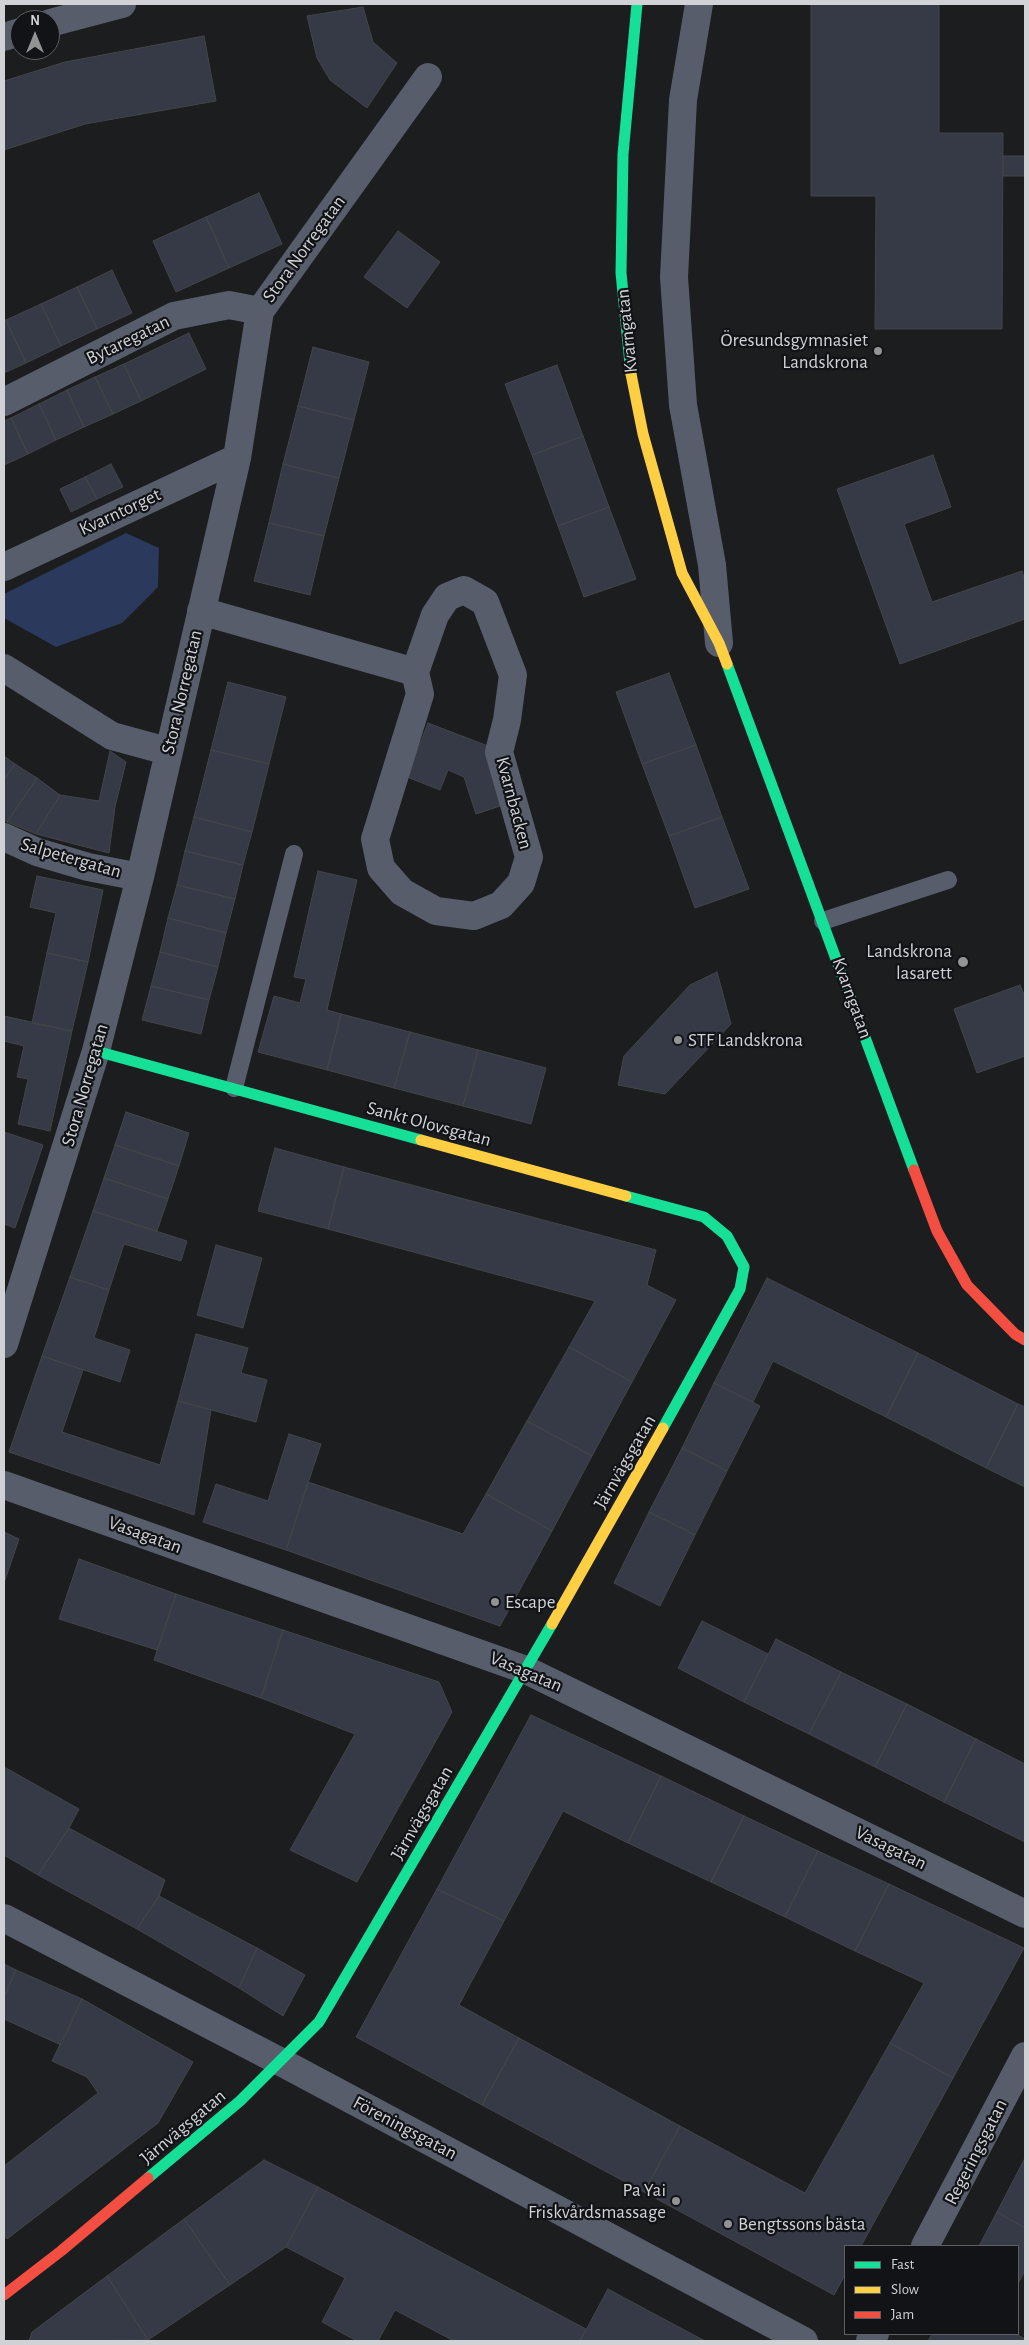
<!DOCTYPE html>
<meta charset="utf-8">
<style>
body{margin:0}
#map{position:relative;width:1029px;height:2345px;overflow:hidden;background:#1b1d1f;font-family:"Alegreya Sans",sans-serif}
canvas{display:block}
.frame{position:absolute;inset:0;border:5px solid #d0d2d5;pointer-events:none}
.legend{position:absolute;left:844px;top:2245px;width:175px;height:90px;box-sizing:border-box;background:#111317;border:1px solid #5d5f63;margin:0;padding:6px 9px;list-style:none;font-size:15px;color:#d0d2d5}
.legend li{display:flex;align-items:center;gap:10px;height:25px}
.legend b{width:25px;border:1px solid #5d5f63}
.north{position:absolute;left:10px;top:10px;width:50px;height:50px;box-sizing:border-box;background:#111317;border:1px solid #5d5f63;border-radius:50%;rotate:0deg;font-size:14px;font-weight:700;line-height:20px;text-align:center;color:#d0d2d5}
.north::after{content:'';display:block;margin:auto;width:18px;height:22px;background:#919395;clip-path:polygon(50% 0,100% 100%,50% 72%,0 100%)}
</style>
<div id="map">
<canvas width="1029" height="2345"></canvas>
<div class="frame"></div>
<ul class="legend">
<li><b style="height:6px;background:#16e098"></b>Fast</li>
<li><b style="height:6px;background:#ffcf43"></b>Slow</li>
<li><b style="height:6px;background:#f24e42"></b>Jam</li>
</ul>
<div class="north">N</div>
</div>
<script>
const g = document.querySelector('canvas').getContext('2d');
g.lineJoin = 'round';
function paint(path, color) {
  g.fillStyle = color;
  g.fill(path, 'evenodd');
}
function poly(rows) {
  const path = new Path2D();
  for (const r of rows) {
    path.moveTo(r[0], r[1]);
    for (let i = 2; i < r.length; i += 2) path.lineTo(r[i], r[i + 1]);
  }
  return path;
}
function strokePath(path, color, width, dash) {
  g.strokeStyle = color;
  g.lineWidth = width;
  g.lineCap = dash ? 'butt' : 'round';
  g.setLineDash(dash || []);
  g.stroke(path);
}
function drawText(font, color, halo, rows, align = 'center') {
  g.font = font + ' "Alegreya Sans",sans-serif';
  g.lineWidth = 4.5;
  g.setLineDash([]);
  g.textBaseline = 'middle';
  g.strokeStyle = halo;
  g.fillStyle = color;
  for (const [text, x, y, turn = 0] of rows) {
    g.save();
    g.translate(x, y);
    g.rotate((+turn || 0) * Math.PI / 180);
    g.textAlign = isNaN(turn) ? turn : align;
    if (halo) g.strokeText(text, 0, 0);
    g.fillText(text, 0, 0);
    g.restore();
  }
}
paint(poly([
 [126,533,159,548,158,587,122,623,56,647,4,618,4,594]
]), '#2a395c');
const building = poly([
 [811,4,939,4,939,133,1003,133,1002,329,875,329,876,196,811,196,811,4],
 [363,7,373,42,397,63,367,108,330,80,317,58,307,16,363,7],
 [204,36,216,101,85,124,4,150,4,81,65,62,204,36],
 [1003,156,1025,156,1025,176,1003,176,1003,156],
 [259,193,282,244,229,268,206,217,259,193],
 [206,217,229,268,176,292,153,241,206,217],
 [398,231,440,262,407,308,364,277,398,231],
 [112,270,132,313,97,329,77,287,112,270],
 [77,287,97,329,61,346,41,304,77,287],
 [41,304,61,346,26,363,6,320,41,304],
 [6,320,26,363,4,373,4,321,6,320],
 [189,333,206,369,141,401,124,364,189,333],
 [313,347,369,362,354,420,298,406,313,347],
 [124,364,141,401,113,414,95,377,124,364],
 [557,365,583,436,532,455,505,384,557,365],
 [95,377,113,414,84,427,67,390,95,377],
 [67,390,84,427,56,440,39,404,67,390],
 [39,404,56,440,28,454,11,418,39,404],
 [298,406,354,420,339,478,283,464,298,406],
 [11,418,28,454,4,465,4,421,11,418],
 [583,436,609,507,558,526,532,455,583,436],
 [933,455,951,507,904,524,932,602,1022,571,1025,581,1025,619,900,664,837,489,933,455],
 [111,464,123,487,97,499,85,477,111,464],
 [283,464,339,478,324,536,269,523,283,464],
 [85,477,97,499,71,512,60,489,85,477],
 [609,507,636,579,584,597,558,526,609,507],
 [269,523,324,536,310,595,254,581,269,523],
 [669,673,696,745,642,764,616,692,669,673],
 [228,682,286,697,269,764,211,750,228,682],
 [428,723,488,746,503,805,476,814,464,777,448,770,440,790,407,777,428,723],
 [696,745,722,817,669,836,642,764,696,745],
 [211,750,269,764,252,832,194,817,211,750],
 [110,751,126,762,115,807,109,853,36,834,60,795,99,801,110,751],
 [4,756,15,764,4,780,4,756],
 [15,764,37,778,7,822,4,820,4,780,15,764],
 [37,778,60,795,36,834,7,822,37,778],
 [194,817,252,832,243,865,185,851,194,817],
 [722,817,749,889,695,908,669,836,722,817],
 [185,851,243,865,235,899,177,885,185,851],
 [318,871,357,880,327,1010,341,1014,327,1070,258,1052,274,996,300,1003,306,979,294,977,318,871],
 [37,876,103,890,88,962,47,953,56,913,30,907,37,876],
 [177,885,235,899,226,933,168,918,177,885],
 [168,918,226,933,218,967,160,952,168,918],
 [160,952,218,967,209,1000,151,986,160,952],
 [47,953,88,962,72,1031,32,1023,47,953],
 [717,972,731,1024,665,1094,618,1085,624,1056,690,985,717,972],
 [1020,985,1025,997,1025,1056,977,1073,954,1009,1020,985],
 [151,986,209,1000,201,1034,142,1020,151,986],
 [341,1014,410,1032,394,1088,327,1070,341,1014],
 [4,1016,72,1031,50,1131,18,1124,28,1079,17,1077,24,1046,4,1041,4,1016],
 [410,1032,478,1050,463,1106,394,1088,410,1032],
 [478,1050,546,1068,531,1124,463,1106,478,1050],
 [126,1112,189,1133,179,1166,115,1145,126,1112],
 [4,1132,43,1145,15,1228,4,1224,4,1132],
 [115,1145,179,1166,168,1199,104,1178,115,1145],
 [275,1148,344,1167,328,1229,258,1211,275,1148],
 [344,1167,656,1250,647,1285,676,1300,632,1382,569,1347,595,1301,328,1229,344,1167],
 [104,1178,168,1199,157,1231,93,1211,104,1178],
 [93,1211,187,1241,181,1261,124,1244,109,1290,70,1277,93,1211],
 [216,1245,262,1258,243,1328,197,1315,216,1245],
 [70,1277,109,1290,94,1338,130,1350,120,1382,42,1356,70,1277],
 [767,1278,918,1353,886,1417,773,1361,753,1402,714,1383,767,1278],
 [196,1334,248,1348,241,1373,267,1380,256,1422,178,1401,196,1334],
 [569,1347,632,1382,592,1456,527,1421,569,1347],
 [918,1353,1018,1404,986,1468,886,1417,918,1353],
 [42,1356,83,1370,62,1432,160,1465,178,1401,211,1410,194,1515,9,1452,42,1356],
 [714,1383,760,1406,727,1471,682,1448,714,1383],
 [1018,1404,1025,1407,1025,1487,986,1468,1018,1404],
 [527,1421,592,1456,552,1531,486,1494,527,1421],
 [289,1434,321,1444,286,1550,203,1522,216,1484,268,1501,289,1434],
 [682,1448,727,1471,695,1535,649,1512,682,1448],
 [308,1482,463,1534,486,1494,552,1531,500,1626,286,1550,308,1482],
 [649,1512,695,1535,660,1606,614,1583,649,1512],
 [4,1532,19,1539,4,1583,4,1532],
 [79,1559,176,1594,157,1650,59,1619,79,1559],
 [176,1594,283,1630,261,1698,154,1660,176,1594],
 [702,1621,768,1654,744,1702,678,1668,702,1621],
 [283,1630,439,1682,452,1712,357,1882,290,1850,355,1734,261,1698,283,1630],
 [776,1639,841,1672,809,1734,744,1702,776,1639],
 [841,1672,907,1704,875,1767,809,1734,841,1672],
 [907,1704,976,1739,944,1802,875,1767,907,1704],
 [531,1715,661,1776,628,1843,563,1811,504,1921,437,1889,531,1715],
 [976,1739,1025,1764,1025,1842,944,1802,976,1739],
 [4,1767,79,1809,69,1828,38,1875,4,1855,4,1767],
 [661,1776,744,1816,711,1882,628,1843,661,1776],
 [744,1816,818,1851,785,1917,711,1882,744,1816],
 [69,1828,165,1880,159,1896,137,1929,38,1875,69,1828],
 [818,1851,889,1884,855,1951,785,1917,818,1851],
 [889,1884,1024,1948,953,2078,890,2043,924,1983,855,1951,889,1884],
 [437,1889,504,1921,459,2005,519,2038,482,2105,356,2037,437,1889],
 [159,1896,257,1948,239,1988,137,1929,159,1896],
 [257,1948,305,1975,283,2016,239,1988,257,1948],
 [4,1964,16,1970,4,1997,4,1964],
 [16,1970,82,1999,61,2045,4,2019,4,1997,16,1970],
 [82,1999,193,2062,158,2123,7,2239,4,2235,4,2166,98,2093,87,2077,52,2061,82,1999],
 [519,2038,680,2126,644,2192,482,2105,519,2038],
 [890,2043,953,2078,861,2246,845,2246,845,2275,834,2295,644,2192,680,2126,805,2193,890,2043],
 [1025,2158,1025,2228,997,2212,1025,2158],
 [264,2160,318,2187,286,2247,230,2285,184,2219,264,2160],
 [318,2187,586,2329,580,2341,454,2341,395,2310,378,2341,357,2341,322,2322,345,2278,286,2247,318,2187],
 [997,2212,1025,2228,1025,2270,1018,2284,1018,2246,979,2246,997,2212],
 [184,2219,230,2285,148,2340,107,2276,184,2219],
 [107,2276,148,2340,29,2341,32,2332,107,2276],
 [608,2289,660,2317,705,2341,580,2341,608,2289],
 [932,2334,1016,2334,1025,2339,1025,2341,928,2341,932,2334]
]);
paint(building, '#353a46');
strokePath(building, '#444547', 1);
strokePath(poly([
 [823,921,948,880],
 [234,1088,294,854]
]), '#575d6a', 18);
strokePath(poly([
 [699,4,683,100,674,277,683,405,712,565,719,643],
 [50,23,122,4],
 [4,37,20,32],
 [4,402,174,316,229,305,260,311],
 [4,567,237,458],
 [201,611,415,672,435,615,447,597,464,590,485,602,513,675,507,720,499,752,529,857,521,883,501,905,474,916,436,911,402,892,381,868,375,839,420,694,415,672],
 [4,668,112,736,167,751],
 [4,837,37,852,88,867,140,877],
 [4,1344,96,1051,140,877,237,458,260,311,428,77],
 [4,1485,526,1670,1025,1914],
 [4,1918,281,2062,804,2341],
 [925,2246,1025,2056],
 [870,2341,875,2334]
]), '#575d6a', 28);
strokePath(poly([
 [631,374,621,273,623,154,637,4],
 [727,664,914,1170],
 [96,1051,421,1140],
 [626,1196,704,1217,727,1236,744,1267,740,1289,663,1428],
 [148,2178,240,2101,319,2022,552,1624]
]), '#16e098', 11);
strokePath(poly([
 [631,374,643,434,682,573,719,643,727,664],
 [421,1140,626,1196],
 [552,1624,663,1428]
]), '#ffcf43', 11);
strokePath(poly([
 [914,1170,937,1231,967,1285,1015,1334,1025,1340],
 [4,2295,61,2251,148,2178]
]), '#f24e42', 11);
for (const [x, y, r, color] of [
 [878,351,5,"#919395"],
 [963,962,6,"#919395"],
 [678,1040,5,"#919395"],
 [495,1602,5,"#919395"],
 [676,2201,5,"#919395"],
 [728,2224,5,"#919395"]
]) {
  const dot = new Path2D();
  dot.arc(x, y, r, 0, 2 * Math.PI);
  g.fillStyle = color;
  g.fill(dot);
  strokePath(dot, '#111317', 2);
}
drawText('19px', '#d0d2d5', '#111317', [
 ["Stora Norregatan",304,249,-54],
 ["Kvarngatan",627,331,-96],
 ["Bytaregatan",128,340,-26],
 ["Kvarntorget",120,512,-25],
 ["Stora Norregatan",182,692,-77],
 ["Kvarnbacken",514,803,75],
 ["Salpetergatan",71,858,16],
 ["Kvarngatan",852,998,70],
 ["Stora Norregatan",85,1085,-74],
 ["Sankt Olovsgatan",429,1124,15],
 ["Järnvägsgatan",625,1462,-60],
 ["Vasagatan",145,1535,20],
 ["Vasagatan",526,1672,23],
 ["Järnvägsgatan",422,1813,-60],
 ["Vasagatan",891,1848,26],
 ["Järnvägsgatan",183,2127,-40],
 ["Föreningsgatan",405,2128,28],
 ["Regeringsgatan",976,2152,-63]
]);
drawText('19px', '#d0d2d5', '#111317', [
 ["Öresundsgymnasiet",868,340],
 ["Landskrona",868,362],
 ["Landskrona",952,951],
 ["lasarett",952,973],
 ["STF Landskrona",688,1040,"left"],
 ["Escape",505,1602,"left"],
 ["Pa Yai",666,2190],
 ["Friskvårdsmassage",666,2212],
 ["Bengtssons bästa",738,2224,"left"]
], 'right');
</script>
